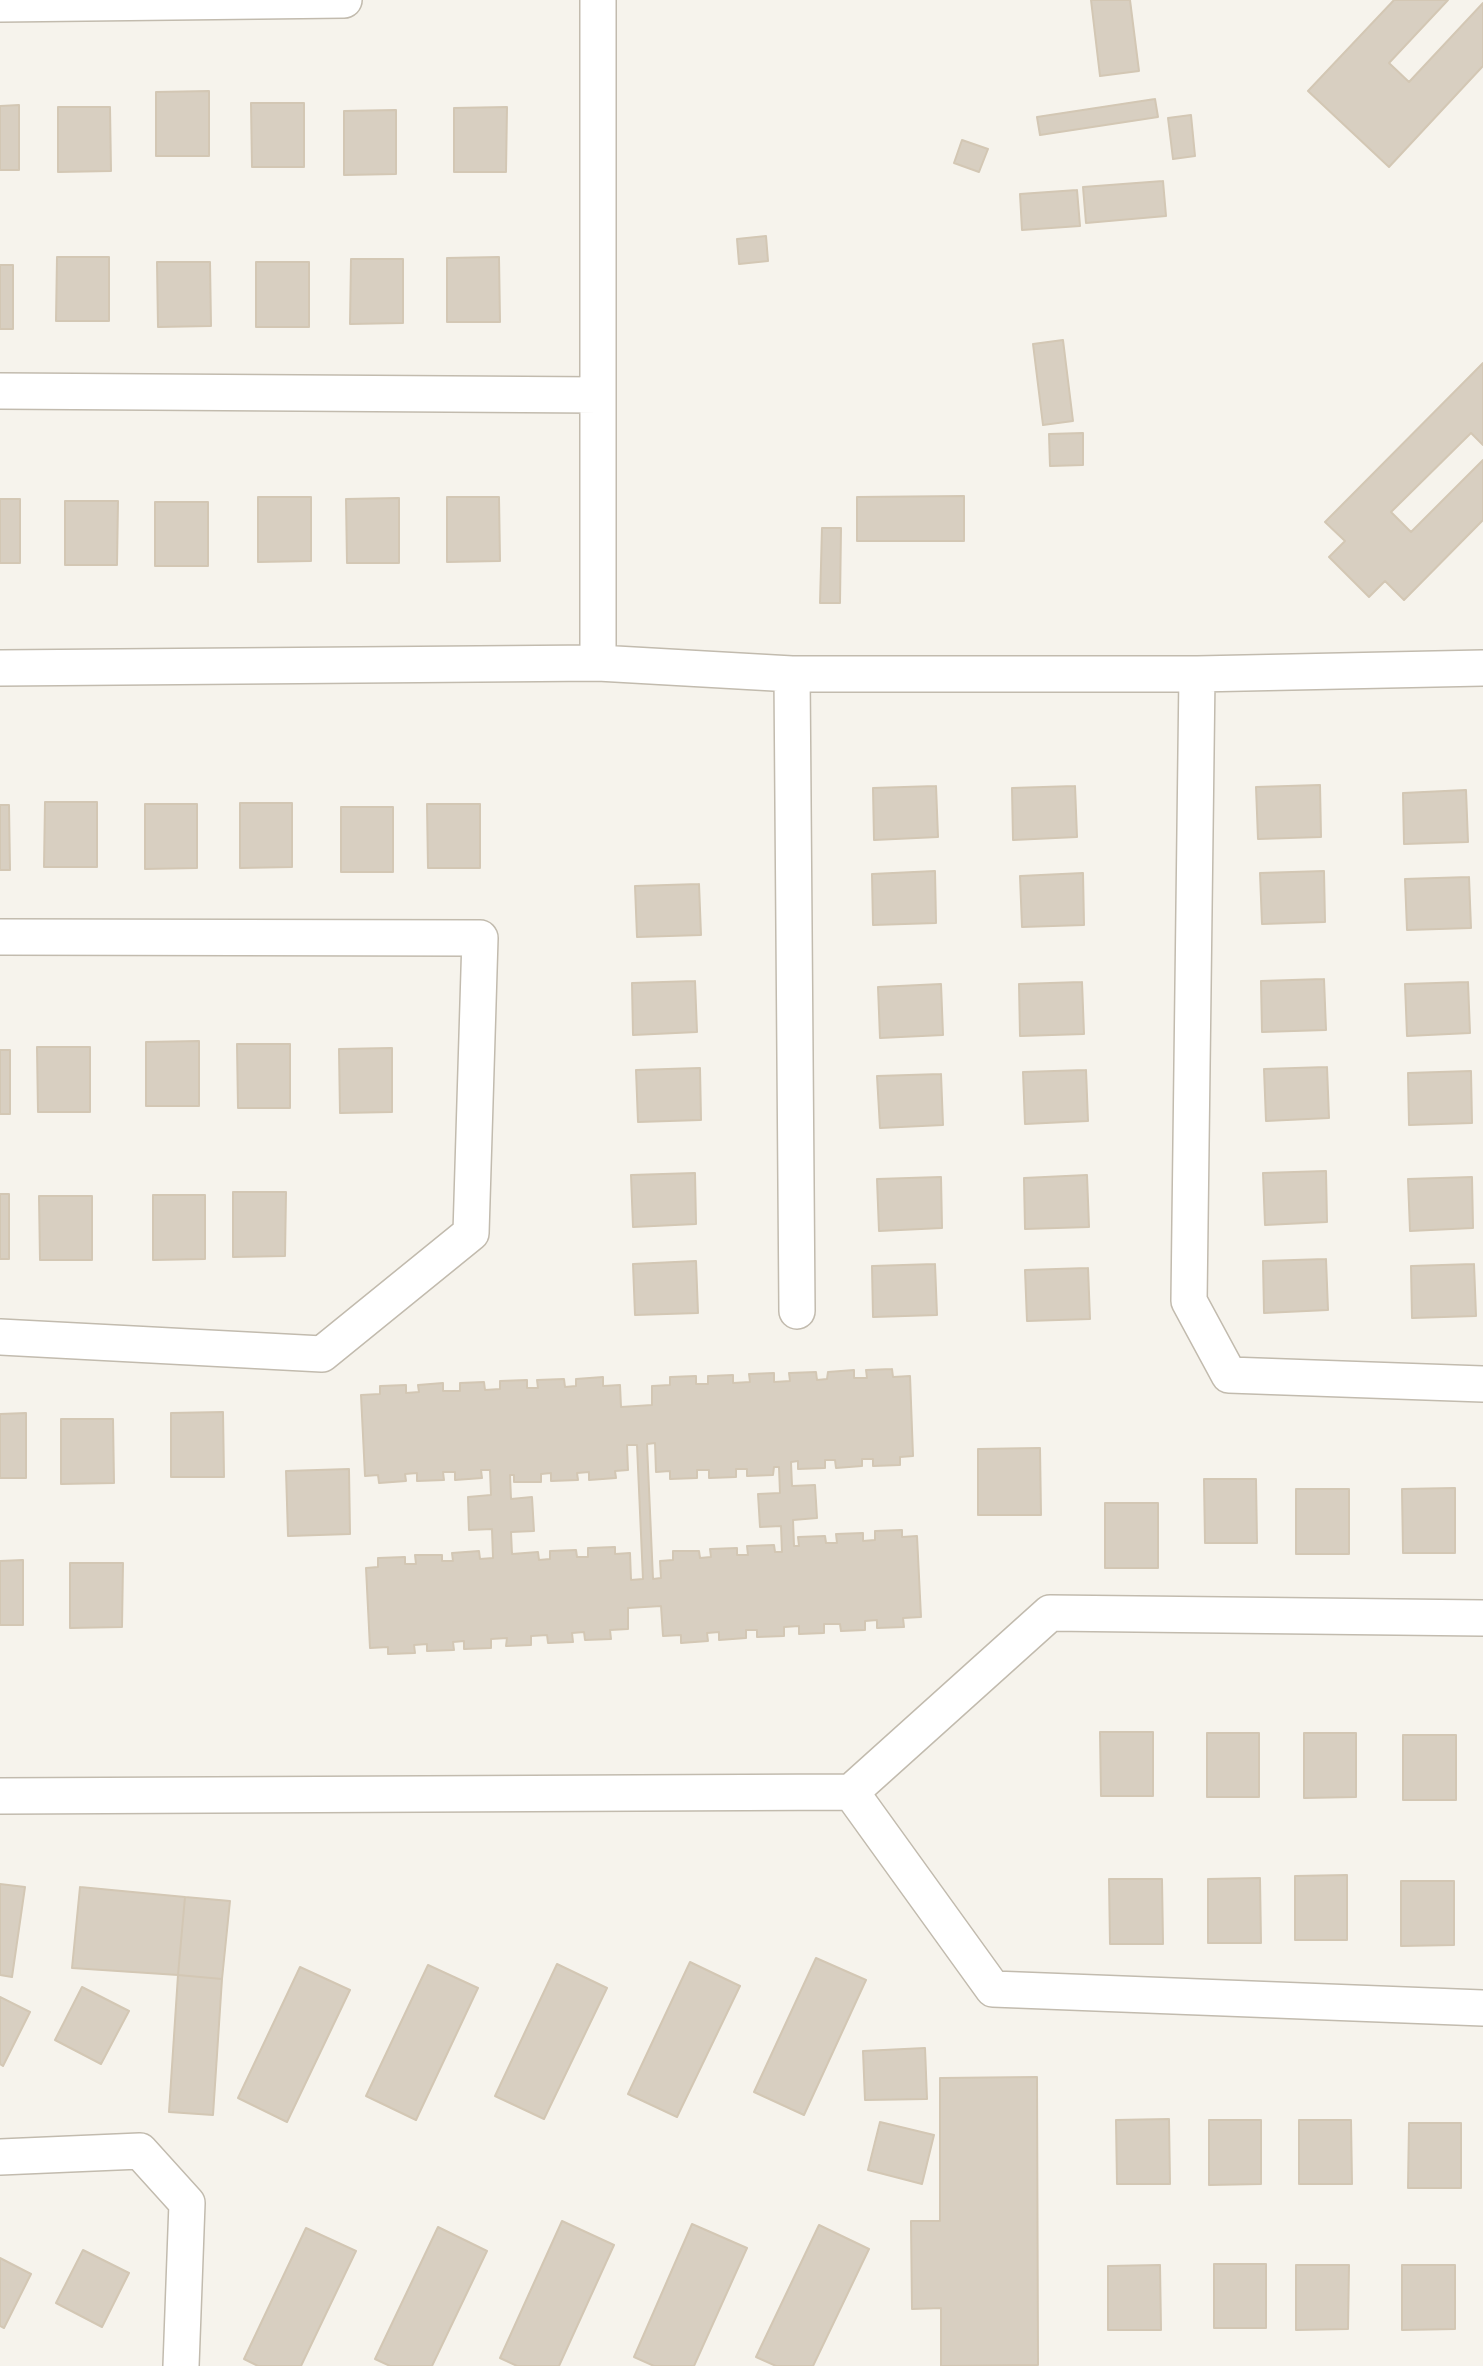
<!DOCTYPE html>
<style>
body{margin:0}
canvas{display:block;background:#f6f3ec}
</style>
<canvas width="1483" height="2366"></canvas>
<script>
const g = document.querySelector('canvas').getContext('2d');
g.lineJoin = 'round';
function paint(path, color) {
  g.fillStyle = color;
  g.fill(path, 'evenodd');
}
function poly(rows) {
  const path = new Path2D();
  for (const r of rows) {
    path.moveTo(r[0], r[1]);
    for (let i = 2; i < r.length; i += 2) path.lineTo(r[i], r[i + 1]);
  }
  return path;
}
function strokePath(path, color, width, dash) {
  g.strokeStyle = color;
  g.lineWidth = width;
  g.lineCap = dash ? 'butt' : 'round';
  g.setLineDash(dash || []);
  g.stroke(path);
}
const building = poly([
 [1091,0,1130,0,1139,71,1100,76,1091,0],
 [1394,0,1448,0,1389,63,1409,82,1483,3,1483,66,1389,167,1308,91,1394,0],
 [209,91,209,156,156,156,156,92,209,91],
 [1155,99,1158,117,1040,135,1037,117,1155,99],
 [251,103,304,103,304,167,252,167,251,103],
 [19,105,19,170,0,170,0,106,19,105],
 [58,107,110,107,111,171,58,172,58,107],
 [507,107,506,172,454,172,454,108,507,107],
 [396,110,396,174,344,175,344,111,396,110],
 [1191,115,1195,156,1173,159,1168,118,1191,115],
 [962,140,988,149,979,172,954,163,962,140],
 [1163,181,1166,216,1086,223,1083,187,1163,181],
 [1077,190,1080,226,1022,230,1020,194,1077,190],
 [766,236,768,261,739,264,737,239,766,236],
 [57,257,109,257,109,321,56,321,57,257],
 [499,257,500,322,447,322,447,258,499,257],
 [351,259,403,259,403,323,350,324,351,259],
 [157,262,210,262,211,326,158,327,157,262],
 [256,262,309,262,309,327,256,327,256,262],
 [0,265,13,265,13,329,0,329,0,265],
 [1063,340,1073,421,1043,425,1033,344,1063,340],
 [1483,363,1483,445,1471,433,1391,512,1411,532,1483,460,1483,520,1404,600,1385,581,1369,597,1329,557,1345,541,1325,522,1483,363],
 [1083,433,1083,465,1050,466,1049,434,1083,433],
 [964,496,964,541,857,541,857,497,964,496],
 [258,497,311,497,311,561,258,562,258,497],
 [447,497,499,497,500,561,447,562,447,497],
 [399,498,399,563,347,563,346,499,399,498],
 [0,499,20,499,20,563,0,563,0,499],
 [65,501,118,501,117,565,65,565,65,501],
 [155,502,208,502,208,566,155,566,155,502],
 [822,528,841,528,840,603,820,603,822,528],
 [1320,785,1321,837,1258,839,1256,787,1320,785],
 [936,786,938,837,874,840,873,788,936,786],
 [1075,786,1077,837,1013,840,1012,788,1075,786],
 [1466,790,1468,842,1404,844,1403,793,1466,790],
 [45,802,97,802,97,867,44,867,45,802],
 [240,803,292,803,292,867,240,868,240,803],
 [145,804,197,804,197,868,145,869,145,804],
 [427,804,480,804,480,868,428,868,427,804],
 [0,805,9,805,10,870,0,870,0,805],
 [341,807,393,807,393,872,341,872,341,807],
 [935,871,936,923,873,925,872,874,935,871],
 [1324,871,1325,922,1262,924,1260,873,1324,871],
 [1083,873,1084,925,1022,927,1020,876,1083,873],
 [1469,877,1471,928,1407,930,1405,879,1469,877],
 [699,884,701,935,637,937,635,886,699,884],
 [1324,979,1326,1030,1262,1032,1261,981,1324,979],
 [695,981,697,1032,633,1035,632,983,695,981],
 [1082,982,1084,1034,1020,1036,1019,984,1082,982],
 [1468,982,1470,1033,1407,1036,1405,984,1468,982],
 [941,984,943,1035,880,1038,878,987,941,984],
 [199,1041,199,1106,146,1106,146,1042,199,1041],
 [237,1044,290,1044,290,1108,238,1108,237,1044],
 [37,1047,90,1047,90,1112,38,1112,37,1047],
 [392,1048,392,1112,340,1113,339,1049,392,1048],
 [0,1050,10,1050,10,1114,0,1114,0,1050],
 [1327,1067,1329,1118,1266,1121,1264,1069,1327,1067],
 [700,1068,701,1120,638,1122,636,1070,700,1068],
 [1086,1070,1088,1121,1025,1124,1023,1072,1086,1070],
 [1471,1071,1472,1123,1409,1125,1408,1073,1471,1071],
 [941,1074,943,1125,880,1128,877,1076,941,1074],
 [1326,1171,1327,1222,1265,1225,1263,1173,1326,1171],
 [695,1173,696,1224,633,1227,631,1175,695,1173],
 [1087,1175,1089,1227,1025,1229,1024,1178,1087,1175],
 [941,1177,942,1228,879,1231,877,1179,941,1177],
 [1472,1177,1473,1228,1410,1231,1408,1179,1472,1177],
 [233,1192,286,1192,285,1256,233,1257,233,1192],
 [0,1194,9,1194,9,1259,0,1259,0,1194],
 [153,1195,205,1195,205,1259,153,1260,153,1195],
 [39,1196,92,1196,92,1260,40,1260,39,1196],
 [1326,1259,1328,1310,1264,1313,1263,1261,1326,1259],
 [696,1261,698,1313,635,1315,633,1264,696,1261],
 [935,1264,937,1315,873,1317,872,1266,935,1264],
 [1474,1264,1476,1316,1412,1318,1411,1266,1474,1264],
 [1088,1268,1090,1319,1027,1321,1025,1270,1088,1268],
 [892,1369,893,1377,910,1376,913,1456,900,1457,900,1465,873,1466,873,1459,862,1459,862,1466,836,1468,835,1460,825,1460,825,1468,798,1469,798,1461,791,1462,792,1486,815,1485,817,1518,793,1520,794,1546,799,1546,798,1537,825,1536,826,1543,837,1543,836,1534,863,1533,863,1541,875,1540,875,1531,902,1530,902,1537,917,1536,921,1617,903,1618,904,1627,877,1628,877,1620,865,1621,865,1630,841,1631,840,1624,824,1624,824,1633,799,1634,799,1626,784,1627,784,1636,757,1637,757,1630,746,1630,746,1638,719,1640,719,1632,707,1633,708,1641,681,1643,681,1635,663,1636,661,1606,628,1608,628,1629,610,1630,611,1639,585,1640,584,1632,572,1633,573,1642,548,1643,547,1635,531,1636,531,1645,506,1646,507,1638,491,1639,491,1648,464,1649,464,1641,453,1642,454,1650,427,1651,427,1644,414,1645,415,1653,388,1654,388,1647,370,1648,366,1568,378,1567,378,1558,405,1557,405,1564,416,1564,415,1555,442,1555,442,1561,453,1561,452,1553,479,1551,480,1559,493,1558,492,1529,469,1530,468,1497,491,1495,490,1470,481,1470,482,1478,455,1480,455,1472,443,1472,444,1480,417,1481,417,1473,405,1474,406,1481,379,1483,378,1475,365,1476,361,1395,380,1394,380,1386,406,1385,406,1393,419,1392,418,1385,443,1383,443,1391,460,1391,460,1383,484,1382,485,1390,500,1389,500,1381,527,1380,527,1388,538,1388,537,1380,564,1379,565,1387,576,1386,576,1379,603,1377,603,1386,620,1385,621,1407,652,1405,652,1386,670,1385,670,1377,696,1376,696,1384,708,1384,708,1376,733,1375,733,1383,750,1382,749,1374,774,1373,774,1382,790,1381,789,1373,816,1372,817,1380,827,1379,828,1372,854,1370,854,1378,867,1378,866,1370,892,1369],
 [655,1443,656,1472,670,1471,670,1479,697,1478,697,1470,709,1470,709,1478,736,1477,736,1469,747,1469,747,1476,773,1475,774,1467,779,1467,780,1493,758,1494,760,1527,781,1526,782,1552,775,1552,774,1545,747,1546,748,1555,737,1555,737,1548,710,1549,711,1557,700,1558,699,1551,673,1551,673,1560,660,1561,661,1578,653,1579,647,1444,655,1443],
 [627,1445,637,1445,643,1579,631,1580,630,1553,615,1554,615,1547,588,1548,588,1557,577,1557,576,1550,550,1551,550,1559,539,1560,538,1552,512,1554,511,1532,534,1531,532,1497,511,1499,510,1475,514,1475,514,1482,541,1482,541,1474,551,1473,551,1481,578,1480,577,1473,589,1472,589,1480,616,1478,615,1471,628,1470,627,1445],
 [223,1412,224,1477,171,1477,171,1413,223,1412],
 [26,1413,26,1478,0,1478,0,1414,26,1413],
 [61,1419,113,1419,114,1483,61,1484,61,1419],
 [1040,1448,1041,1515,978,1515,978,1449,1040,1448],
 [349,1469,350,1534,288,1536,286,1471,349,1469],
 [1204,1479,1256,1479,1257,1543,1205,1543,1204,1479],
 [1455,1488,1455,1553,1403,1553,1402,1489,1455,1488],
 [1296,1489,1349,1489,1349,1554,1296,1554,1296,1489],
 [1105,1503,1158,1503,1158,1568,1105,1568,1105,1503],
 [23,1560,23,1625,0,1625,0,1561,23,1560],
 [70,1563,123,1563,122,1627,70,1628,70,1563],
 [1100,1732,1153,1732,1153,1796,1101,1796,1100,1732],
 [1207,1733,1259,1733,1259,1797,1207,1797,1207,1733],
 [1304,1733,1356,1733,1356,1797,1304,1798,1304,1733],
 [1403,1735,1456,1735,1456,1800,1403,1800,1403,1735],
 [1347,1875,1347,1940,1295,1940,1295,1876,1347,1875],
 [1260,1878,1261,1943,1208,1943,1208,1879,1260,1878],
 [1109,1879,1162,1879,1163,1944,1110,1944,1109,1879],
 [1401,1881,1454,1881,1454,1945,1401,1946,1401,1881],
 [0,1884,25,1887,12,1977,0,1975,0,1884],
 [80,1887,185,1897,178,1975,72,1968,80,1887],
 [185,1897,230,1901,222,1979,178,1975,185,1897],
 [816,1958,866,1980,804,2115,754,2092,816,1958],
 [690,1962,740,1986,677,2117,628,2094,690,1962],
 [557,1964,607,1988,544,2119,495,2096,557,1964],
 [428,1965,478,1988,416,2120,366,2096,428,1965],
 [300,1967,350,1990,287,2122,238,2098,300,1967],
 [178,1975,222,1979,213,2115,169,2112,178,1975],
 [82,1987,129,2011,101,2064,55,2040,82,1987],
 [0,1997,30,2012,3,2066,0,2064,0,1997],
 [925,2048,927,2099,865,2100,863,2051,925,2048],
 [1037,2077,1038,2365,941,2366,941,2308,912,2309,911,2221,940,2221,940,2078,1037,2077],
 [1169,2119,1170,2184,1117,2184,1116,2120,1169,2119],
 [1209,2120,1261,2120,1261,2184,1209,2185,1209,2120],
 [1299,2120,1351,2120,1352,2184,1299,2184,1299,2120],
 [880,2122,934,2135,922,2184,868,2170,880,2122],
 [1409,2123,1461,2123,1461,2188,1408,2188,1409,2123],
 [562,2221,614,2245,559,2366,517,2366,500,2358,562,2221],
 [692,2224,747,2248,694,2366,654,2366,634,2357,692,2224],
 [819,2225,869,2249,813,2366,776,2366,756,2357,819,2225],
 [438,2227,487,2251,432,2366,390,2366,375,2359,438,2227],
 [306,2228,356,2251,301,2366,258,2366,244,2359,306,2228],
 [83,2250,129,2273,102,2327,56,2303,83,2250],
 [0,2258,31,2274,4,2328,0,2326,0,2258],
 [1214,2264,1266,2264,1266,2328,1214,2328,1214,2264],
 [1160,2265,1161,2330,1108,2330,1108,2266,1160,2265],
 [1296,2265,1349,2265,1348,2329,1296,2330,1296,2265],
 [1402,2265,1455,2265,1455,2329,1402,2330,1402,2265]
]);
paint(building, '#d8cfc1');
strokePath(building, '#d3c7b4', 2);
const street = poly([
 [598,0,598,663],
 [0,4,344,0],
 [0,391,598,395],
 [0,668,598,663,792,674,1197,674,1483,668],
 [792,674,797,1311],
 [1197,674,1189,1301,1229,1375,1483,1384],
 [0,937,480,938,471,1233,322,1354,0,1337],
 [851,1792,993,1989,1483,2008],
 [0,1796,851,1792,1050,1613,1483,1618],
 [0,2157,140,2151,187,2203,181,2366]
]);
strokePath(street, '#c2bbae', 38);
strokePath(street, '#fff', 35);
</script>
